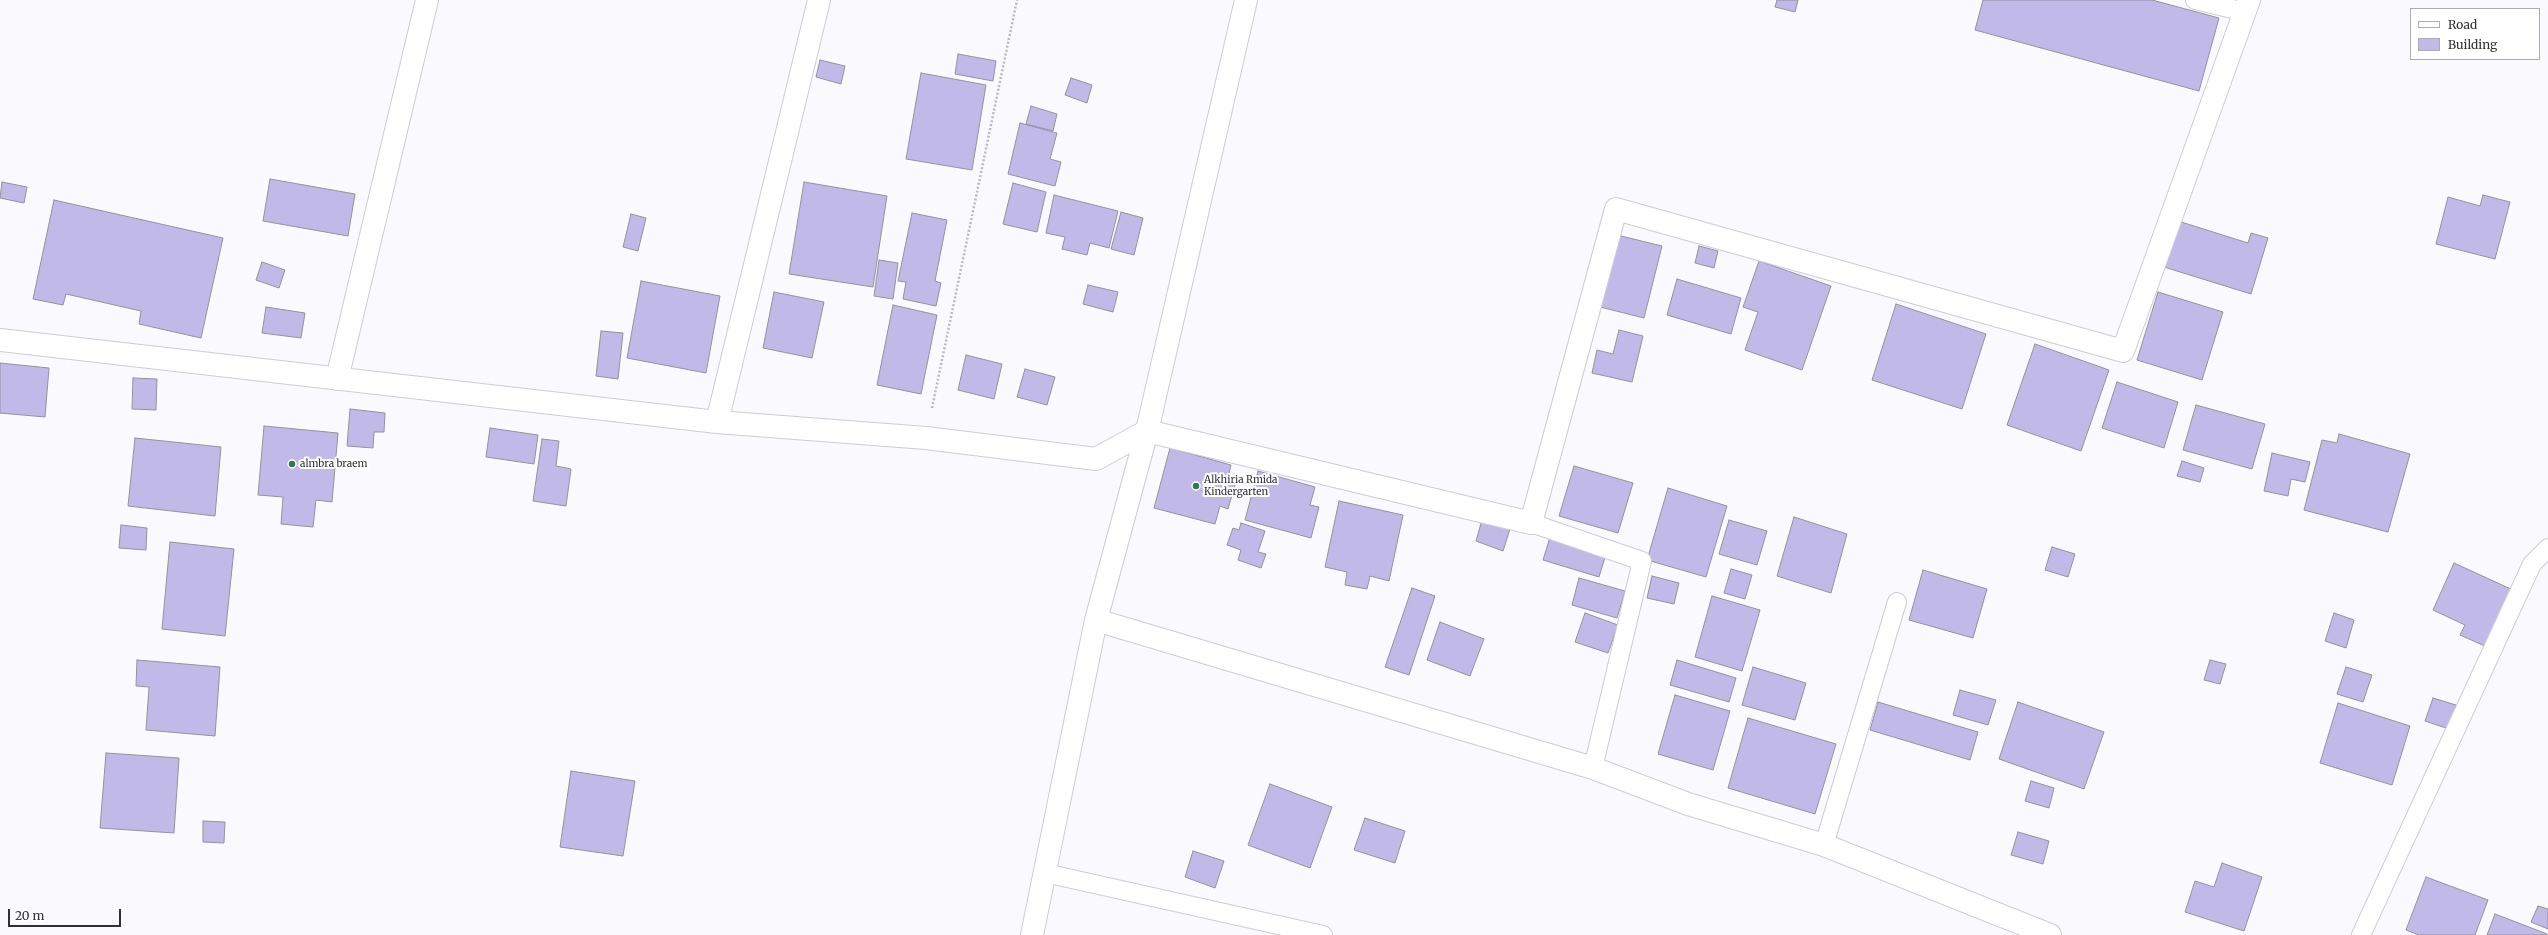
<!DOCTYPE html>
<style>
body{margin:0}
#map{position:relative;width:2548px;height:935px;overflow:hidden;background:#fafafe;font-family:Merriweather,serif}
canvas{display:block}
.legend{position:absolute;left:2410px;top:8px;width:130px;height:52px;box-sizing:border-box;background:#fff;border:1px solid #adadae;margin:0;padding:5px 7px;list-style:none;font-size:12px;color:#313134}
.legend li{display:flex;align-items:center;gap:8px;height:20px}
.legend b{width:20px;border:1px solid #adadae}
.scale{position:absolute;left:8px;top:909px;width:113px;height:18px;box-sizing:border-box;border:2px solid #313134;border-top:0;padding-left:5px;font-size:12px;line-height:14px;white-space:nowrap;color:#313134;-webkit-text-stroke:3px #fff;paint-order:stroke}
</style>
<div id="map">
<canvas width="2548" height="935"></canvas>
<ul class="legend">
<li><b style="height:5px;background:#fff"></b>Road</li>
<li><b style="height:11px;background:#c1bae8"></b>Building</li>
</ul>
<div class="scale">20 m</div>
</div>
<script>
const g = document.querySelector('canvas').getContext('2d');
g.lineJoin = 'round';
function paint(path, color) {
  g.fillStyle = color;
  g.fill(path, 'evenodd');
}
function poly(rows) {
  const path = new Path2D();
  for (const r of rows) {
    path.moveTo(r[0], r[1]);
    for (let i = 2; i < r.length; i += 2) path.lineTo(r[i], r[i + 1]);
  }
  return path;
}
function strokePath(path, color, width, dash) {
  g.strokeStyle = color;
  g.lineWidth = width;
  g.lineCap = dash ? 'butt' : 'round';
  g.setLineDash(dash || []);
  g.stroke(path);
}
function drawText(font, color, halo, rows, align = 'center') {
  g.font = font + ' Merriweather,serif';
  g.lineWidth = 4;
  g.setLineDash([]);
  g.textBaseline = 'middle';
  g.strokeStyle = halo;
  g.fillStyle = color;
  for (const [text, x, y, turn = 0] of rows) {
    g.save();
    g.translate(x, y);
    g.rotate((+turn || 0) * Math.PI / 180);
    g.textAlign = isNaN(turn) ? turn : align;
    if (halo) g.strokeText(text, 0, 0);
    g.fillText(text, 0, 0);
    g.restore();
  }
}
const building = poly([
 [1777,0,1798,0,1795,12,1775,7,1777,0],
 [1983,0,2152,0,2219,18,2199,91,1975,30,1983,0],
 [958,54,996,61,993,81,955,74,958,54],
 [820,60,845,66,841,84,816,77,820,60],
 [921,73,986,85,972,170,906,159,921,73],
 [1071,78,1092,85,1087,103,1065,95,1071,78],
 [1031,106,1057,114,1053,131,1026,124,1031,106],
 [1020,123,1057,133,1050,159,1061,162,1055,186,1008,174,1020,123],
 [270,179,355,194,348,236,263,221,270,179],
 [2,182,27,187,24,203,0,198,2,182],
 [804,182,887,196,873,287,789,274,804,182],
 [1013,183,1046,192,1037,232,1003,224,1013,183],
 [1054,195,1118,211,1109,248,1090,243,1087,255,1062,249,1065,237,1046,233,1054,195],
 [2483,195,2510,202,2495,259,2436,244,2448,197,2480,206,2483,195],
 [54,200,223,238,201,338,139,324,141,311,66,294,63,305,33,299,54,200],
 [1121,212,1143,218,1134,255,1111,249,1121,212],
 [912,213,947,220,935,281,941,283,936,306,903,299,906,282,898,281,912,213],
 [631,214,646,218,638,251,623,247,631,214],
 [2178,221,2248,243,2251,233,2268,238,2251,294,2164,267,2178,221],
 [1617,235,1662,246,1644,318,1600,307,1617,235],
 [1699,246,1718,251,1714,268,1695,263,1699,246],
 [879,260,898,263,893,299,874,296,879,260],
 [1759,261,1831,286,1802,370,1745,350,1758,312,1743,307,1759,261],
 [262,262,285,270,279,288,256,280,262,262],
 [1677,279,1741,298,1731,334,1667,315,1677,279],
 [641,281,720,296,706,373,627,358,641,281],
 [1088,285,1118,292,1113,312,1083,304,1088,285],
 [774,292,824,302,812,358,763,348,774,292],
 [2158,292,2223,312,2202,380,2137,360,2158,292],
 [1896,304,1986,334,1962,409,1872,380,1896,304],
 [893,305,937,315,921,394,877,385,893,305],
 [266,307,305,313,301,338,262,333,266,307],
 [1619,330,1643,336,1632,382,1592,373,1597,350,1613,354,1619,330],
 [601,331,623,333,618,379,596,376,601,331],
 [2035,344,2109,370,2081,451,2007,425,2035,344],
 [966,355,1002,364,994,399,958,390,966,355],
 [0,363,49,368,45,417,0,413,0,363],
 [1025,369,1055,377,1047,405,1017,397,1025,369],
 [133,378,157,379,156,410,132,409,133,378],
 [2117,382,2178,402,2164,448,2102,428,2117,382],
 [2196,405,2265,424,2252,469,2183,450,2196,405],
 [350,409,385,413,384,432,374,432,373,448,347,446,350,409],
 [264,426,338,433,332,502,316,500,313,527,281,524,283,497,258,495,264,426],
 [490,428,538,435,534,464,486,457,490,428],
 [2339,434,2410,454,2388,532,2304,510,2322,440,2337,443,2339,434],
 [135,438,221,447,215,516,128,506,135,438],
 [542,439,559,441,556,466,571,469,566,506,533,501,542,439],
 [1170,448,1231,465,1227,482,1235,485,1228,509,1220,506,1215,524,1154,508,1170,448],
 [2272,453,2310,462,2305,482,2291,479,2288,496,2264,491,2272,453],
 [2182,461,2204,468,2200,482,2177,476,2182,461],
 [1574,466,1633,483,1618,533,1559,516,1574,466],
 [1258,471,1315,487,1310,505,1319,507,1311,538,1245,520,1258,471],
 [1668,488,1727,506,1706,577,1647,560,1668,488],
 [1339,501,1403,515,1389,581,1370,576,1367,589,1345,585,1347,572,1325,567,1339,501],
 [1794,517,1847,534,1831,593,1777,576,1794,517],
 [1482,520,1510,529,1503,551,1476,541,1482,520],
 [1729,520,1767,531,1757,565,1719,554,1729,520],
 [1241,523,1265,531,1258,552,1266,554,1261,568,1238,560,1241,550,1227,545,1233,528,1239,530,1241,523],
 [121,525,147,528,146,550,119,548,121,525],
 [1551,534,1607,551,1599,577,1543,560,1551,534],
 [170,542,234,549,225,636,162,629,170,542],
 [2052,547,2075,554,2068,577,2045,570,2052,547],
 [2454,563,2513,590,2487,647,2460,635,2465,625,2433,610,2454,563],
 [1731,569,1752,575,1745,599,1724,593,1731,569],
 [1923,570,1987,589,1973,638,1909,620,1923,570],
 [1652,576,1679,583,1674,604,1647,598,1652,576],
 [1579,578,1625,591,1617,618,1572,605,1579,578],
 [1412,588,1435,596,1409,675,1385,667,1412,588],
 [1712,596,1760,610,1742,671,1695,657,1712,596],
 [1585,613,1618,625,1608,653,1575,642,1585,613],
 [2334,613,2354,620,2346,648,2325,641,2334,613],
 [1440,622,1484,639,1470,676,1427,660,1440,622],
 [137,660,220,667,215,736,146,730,149,687,136,686,137,660],
 [1677,660,1736,678,1729,702,1670,685,1677,660],
 [2210,660,2226,664,2220,684,2204,680,2210,660],
 [1753,667,1806,683,1795,720,1742,705,1753,667],
 [2346,667,2372,675,2363,702,2337,694,2346,667],
 [1960,690,1996,700,1988,725,1953,715,1960,690],
 [1675,695,1730,711,1713,770,1658,754,1675,695],
 [2433,698,2456,705,2449,729,2425,721,2433,698],
 [1878,702,1978,732,1970,760,1870,730,1878,702],
 [2018,702,2104,732,2084,789,1999,759,2018,702],
 [2338,703,2410,726,2392,785,2320,763,2338,703],
 [1748,718,1836,744,1815,814,1728,788,1748,718],
 [106,753,179,758,174,833,100,828,106,753],
 [571,771,635,781,623,856,560,847,571,771],
 [2031,781,2054,788,2049,808,2025,801,2031,781],
 [1270,784,1332,807,1310,868,1248,845,1270,784],
 [1365,818,1405,831,1395,863,1354,850,1365,818],
 [203,821,225,822,224,843,203,842,203,821],
 [2018,832,2049,841,2043,864,2011,855,2018,832],
 [1193,851,1224,861,1215,888,1185,877,1193,851],
 [2222,863,2262,877,2244,931,2185,912,2195,881,2214,887,2222,863],
 [2426,877,2488,900,2475,935,2419,935,2406,930,2426,877],
 [2538,906,2548,909,2548,929,2531,922,2538,906],
 [2495,914,2547,934,2547,935,2487,935,2495,914]
]);
paint(building, '#c1bae8');
strokePath(building, '#93929a', 1);
const lane = poly([
 [2195,0,2245,12],
 [1531,523,1642,561,1593,768],
 [1824,845,1897,602],
 [1045,873,1323,935],
 [2361,935,2532,564,2548,548]
]);
const street = poly([
 [0,340,717,422,926,438,1096,459,1147,431,1531,523,1616,209,2123,351,2249,0],
 [337,379,427,0],
 [717,422,819,0],
 [1096,620,1593,768,1688,804,1824,845,2050,935],
 [1032,935,1096,620,1147,431,1246,0]
]);
strokePath(lane, '#cdccd5', 20);
strokePath(street, '#cdccd5', 24);
strokePath(poly([
 [932,408,1017,0]
]), '#bababe', 2.5, [2, 2]);
strokePath(lane, '#fff', 18);
strokePath(street, '#fff', 22);
for (const [x, y, r, color] of [
 [292,464,4,"#2e7b4a"],
 [1196,486,4,"#2e7b4a"]
]) {
  const dot = new Path2D();
  dot.arc(x, y, r, 0, 2 * Math.PI);
  g.fillStyle = color;
  g.fill(dot);
  strokePath(dot, '#fff', 1.5);
}
drawText('10px', '#313134', '#fff', [
 ["almbra braem",300,464],
 ["Alkhiria Rmida",1204,480],
 ["Kindergarten",1204,492]
], 'left');
</script>
